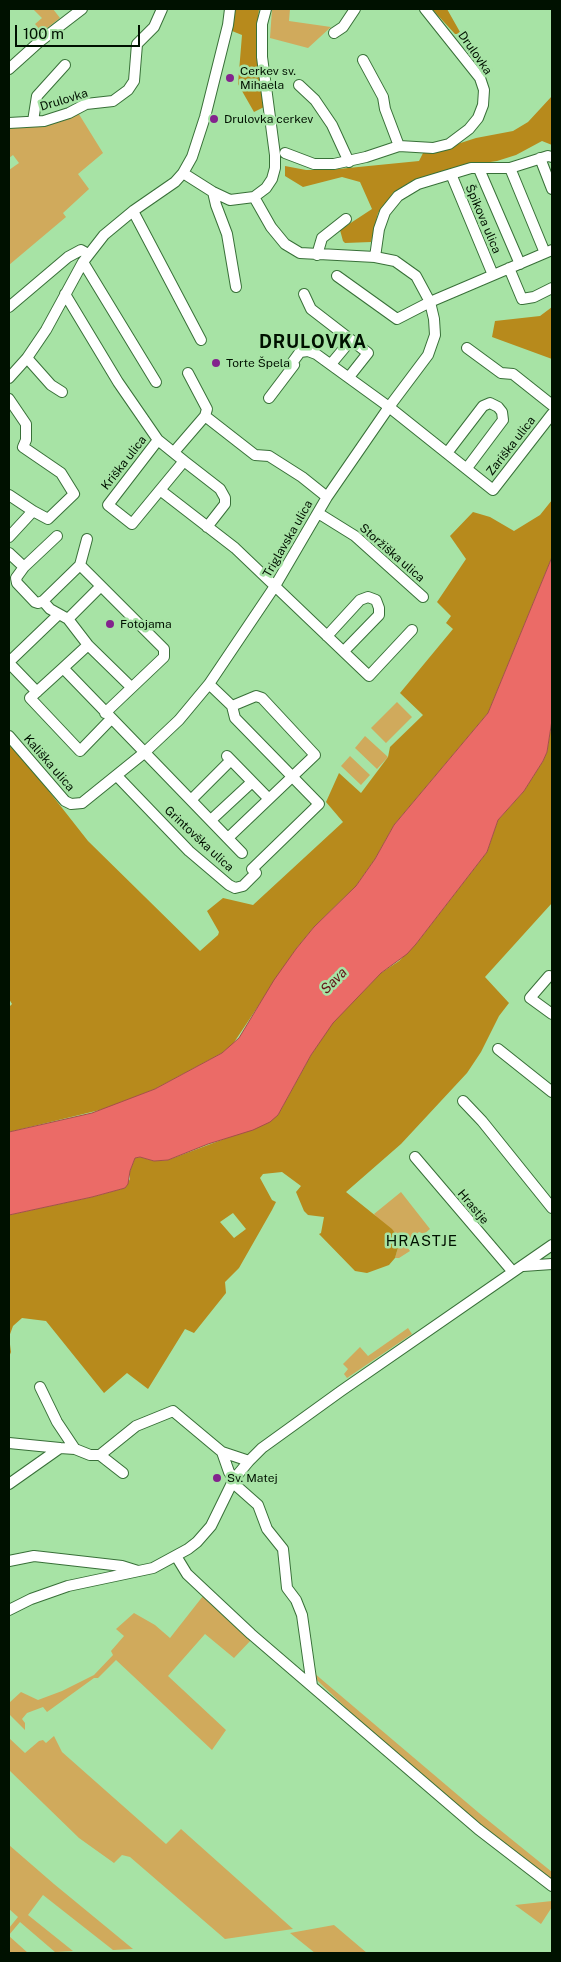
<!DOCTYPE html>
<meta charset="utf-8">
<style>
body{margin:0}
#map{position:relative;width:561px;height:1962px;overflow:hidden;background:#a7e3a5;font-family:"Public Sans",sans-serif}
canvas{display:block}
.frame{position:absolute;inset:0;border:10px solid #010;pointer-events:none}
.scale{position:absolute;left:15px;top:25px;width:125px;height:22px;box-sizing:border-box;border:2px solid #010;border-top:0;padding-left:6px;font-size:15px;line-height:18px;white-space:nowrap;color:#010;-webkit-text-stroke:4px #a7e3a5;paint-order:stroke}
</style>
<div id="map">
<canvas width="561" height="1962"></canvas>
<div class="frame"></div>
<div class="scale">100 m</div>
</div>
<script>
const g = document.querySelector('canvas').getContext('2d');
g.lineJoin = 'round';
function paint(path, color) {
  g.fillStyle = color;
  g.fill(path, 'evenodd');
}
function poly(rows) {
  const path = new Path2D();
  for (const r of rows) {
    path.moveTo(r[0], r[1]);
    for (let i = 2; i < r.length; i += 2) path.lineTo(r[i], r[i + 1]);
  }
  return path;
}
function strokePath(path, color, width, dash) {
  g.strokeStyle = color;
  g.lineWidth = width;
  g.lineCap = dash ? 'butt' : 'round';
  g.setLineDash(dash || []);
  g.stroke(path);
}
function drawText(font, color, halo, rows, align = 'center') {
  g.font = font + ' "Public Sans",sans-serif';
  g.lineWidth = 5;
  g.setLineDash([]);
  g.textBaseline = 'middle';
  g.strokeStyle = halo;
  g.fillStyle = color;
  for (const [text, x, y, turn = 0] of rows) {
    g.save();
    g.translate(x, y);
    g.rotate((+turn || 0) * Math.PI / 180);
    g.textAlign = isNaN(turn) ? turn : align;
    if (halo) g.strokeText(text, 0, 0);
    g.fillText(text, 0, 0);
    g.restore();
  }
}
paint(poly([
 [33,9,53,9,60,18,42,32,35,24,42,18],
 [272,9,290,9,289,21,331,27,308,48,270,38],
 [77,111,103,153,78,174,89,189,63,213,66,217,9,265,9,170,19,163,13,155,9,158,9,125],
 [397,702,412,717,386,743,371,728],
 [365,736,388,757,377,769,355,748],
 [350,756,370,775,361,785,341,766],
 [401,1192,430,1229,424,1234,419,1232,405,1244,410,1251,399,1258,395,1258,399,1244,374,1214],
 [408,1328,412,1334,347,1378,344,1374,348,1369,343,1364,360,1347,368,1356],
 [203,1596,252,1639,234,1658,205,1634,168,1676,226,1730,212,1750,116,1660,98,1678,94,1678,47,1712,43,1707,27,1713,22,1719,25,1723,25,1730,9,1714,9,1703,21,1692,38,1700,62,1691,94,1675,113,1655,111,1651,124,1636,116,1629,134,1613,155,1625,170,1638],
 [314,1673,479,1813,552,1872,552,1882,482,1827,365,1726,322,1685,315,1678],
 [54,1736,62,1752,166,1844,181,1829,293,1929,225,1939,130,1857,122,1855,114,1863,79,1838,9,1770,9,1738,25,1753,39,1741,43,1740,46,1743],
 [9,1845,54,1884,133,1949,113,1950,43,1895,28,1915,73,1951,55,1952,20,1922,9,1935,9,1928,18,1917,9,1909],
 [552,1901,552,1907,541,1924,515,1905],
 [334,1925,367,1953,315,1953,290,1933],
 [9,1936,28,1953,9,1952]
]), '#d0aa5c');
paint(poly([
 [234,9,259,9,257,32,258,67,264,107,254,112,238,84,242,35,232,31],
 [432,9,447,9,460,32,458,34,455,34],
 [552,96,552,145,542,141,516,155,497,161,470,165,414,180,394,192,378,213,371,242,345,243,343,241,340,230,372,209,360,182,342,177,303,187,285,176,285,166,306,170,328,170,419,161,425,149,448,147,476,138,513,131,528,122],
 [552,307,552,359,492,337,495,321,540,316],
 [552,500,552,557,488,713,394,825,375,859,356,886,314,927,296,949,233,1044,222,1053,155,1089,108,1108,9,1132,9,1007,12,1004,9,999,9,743,33,771,88,841,200,951,218,935,219,932,207,911,223,898,253,905,343,822,326,802,339,773,361,793,388,757,390,747,423,715,400,693,453,629,446,623,451,616,437,602,466,559,450,536,473,512,490,517,514,531,540,515],
 [552,720,552,903,485,977,509,1003,499,1016,481,1052,467,1073,401,1144,346,1192,392,1229,398,1237,399,1244,395,1258,389,1265,367,1273,355,1271,319,1234,321,1233,324,1217,308,1215,304,1211,296,1192,301,1186,282,1172,263,1174,260,1178,272,1200,276,1202,272,1210,239,1268,225,1282,226,1293,194,1333,185,1329,148,1389,127,1373,104,1393,46,1321,22,1318,13,1326,9,1337,11,1352,9,1357,9,1215,92,1197,125,1188,130,1179,130,1171,135,1158,140,1157,154,1161,168,1160,224,1139,278,1115,311,1055,333,1022,381,973,399,961,416,944,487,852,498,820,524,791,543,761,547,752],
 [233,1213,246,1229,234,1238,220,1222]
]), '#b78a1c');
const water = poly([
 [552,557,552,720,547,752,543,761,524,791,498,820,487,852,416,944,407,954,381,973,333,1023,311,1055,278,1115,270,1122,253,1130,208,1144,168,1160,154,1161,140,1157,135,1158,130,1171,128,1184,125,1188,92,1197,9,1215,9,1132,92,1113,155,1089,222,1053,239,1038,274,980,296,949,314,927,356,886,375,859,394,825,488,713,552,557]
]);
paint(water, '#eb6b67');
strokePath(water, '#a45048', 1);
const minor = poly([
 [334,33,343,27,355,9],
 [363,60,383,97,385,109,399,146],
 [9,69,39,42,82,9],
 [299,85,315,100,332,125,349,162],
 [33,121,37,96,65,65],
 [9,123,44,121,69,113,86,104,113,101,128,90,134,81,137,44,154,27,162,9],
 [285,153,314,164,334,164,366,157,399,146,433,148,449,144,469,129,478,118,483,105,484,90,480,78,425,9],
 [540,158,552,189],
 [510,168,545,253],
 [479,169,520,264],
 [183,173,213,192,230,200,254,197,266,188,272,179,275,168,275,155,262,57,262,24,266,9],
 [451,174,493,275],
 [213,192,216,205,227,234,236,287],
 [133,211,201,340],
 [317,255,322,238,346,219],
 [375,257,379,229,385,212,398,196,418,184,471,168,510,168,548,156,552,157],
 [83,262,156,382],
 [509,268,522,299,534,297,552,288],
 [337,276,397,319,430,302,552,250],
 [65,294,118,382,158,440],
 [304,294,311,309,368,353,349,377],
 [9,307,68,257,81,250,88,254],
 [467,348,501,373,513,374,552,405],
 [27,358,51,385,62,392],
 [331,364,351,340],
 [188,373,207,409,205,416,255,455,269,456,302,477,327,497],
 [9,378,27,358,46,330,83,262,104,235,133,211,175,182,183,173,192,157,205,117,228,25,230,9],
 [269,398,294,365,292,363,300,352,308,351,316,354,389,407,493,490,552,414],
 [9,399,26,424,26,440,23,447,61,473,74,494,48,519,33,511,9,495],
 [174,452,205,416],
 [447,453,483,406,490,403,498,407,502,412,503,420,467,468],
 [184,461,220,489,225,498,225,504,207,527],
 [160,490,132,524,108,505,158,440,184,461,160,490,235,548,369,676,412,630],
 [318,513,355,536,423,597],
 [57,536,24,567,16,578,17,583,35,602,38,603,43,601,80,565],
 [9,537,33,511],
 [9,553,24,567],
 [80,565,101,586],
 [80,565,87,539],
 [43,601,50,609,59,614],
 [68,619,101,586,164,649,164,657,105,713],
 [327,636,360,600,368,597,376,600,379,608,379,615,344,651],
 [88,645,131,687],
 [9,662,59,614,68,619,88,645,63,668,242,853],
 [9,663,37,692],
 [63,668,30,698,80,751,111,719],
 [9,736,65,801,71,804,82,803,144,753,179,720,209,684,275,586,327,497,389,407,428,355,435,335,434,319,430,302,416,276,395,261,375,257,300,253,285,244,271,227,254,197],
 [227,756,268,798],
 [117,776,189,851,229,885,235,888,243,886,256,873,252,869,319,804,235,718,232,706,209,684],
 [191,800,231,760],
 [211,820,252,782],
 [228,838,315,755,262,698,256,696,232,706],
 [549,976,530,998,552,1014],
 [498,1049,552,1092],
 [463,1101,482,1121,552,1208],
 [415,1157,513,1272],
 [523,1266,552,1264],
 [40,1387,57,1422,75,1449],
 [9,1443,60,1448],
 [222,1452,229,1472,234,1479],
 [100,1455,123,1473],
 [232,1482,258,1505,267,1529,283,1549,287,1588,296,1600,302,1615,312,1686],
 [9,1484,60,1448,75,1449,90,1455,100,1455,136,1426,173,1411,222,1452,249,1461],
 [176,1556,187,1574,251,1634,478,1829,552,1886],
 [9,1561,34,1556,122,1566,138,1571],
 [9,1610,31,1599,68,1586,153,1568,188,1549,197,1542,211,1526,234,1479,249,1461,262,1448,341,1391,552,1245]
]);
strokePath(minor, '#387038', 12);
strokePath(minor, '#fff', 10);
for (const [x, y, r, color] of [
 [230,78,5,"#83238d"],
 [214,119,5,"#83238d"],
 [216,363,5,"#83238d"],
 [110,624,5,"#83238d"],
 [217,1478,5,"#83238d"]
]) {
  const dot = new Path2D();
  dot.arc(x, y, r, 0, 2 * Math.PI);
  g.fillStyle = color;
  g.fill(dot);
  strokePath(dot, '#a7e3a5', 2);
}
drawText('12px', '#010', '#a7e3a5', [
 ["Drulovka",475,53,55],
 ["Drulovka",64,100,-17],
 ["Špikova ulica",483,219,67],
 ["Zariška ulica",511,446,-52],
 ["Kriška ulica",124,463,-52],
 ["Triglavska ulica",288,539,-60],
 ["Storžiška ulica",392,553,41],
 ["Kališka ulica",49,763,49],
 ["Grintovška ulica",199,839,43],
 ["Hrastje",473,1207,50]
]);
drawText('12px', '#010', '#a7e3a5', [
 ["Cerkev sv.",240,71],
 ["Mihaela",240,85],
 ["Drulovka cerkev",224,119],
 ["Torte Špela",226,363],
 ["Fotojama",120,624],
 ["Sv. Matej",227,1478]
], 'left');
drawText('italic 14px', '#600f14', '#a7e3a5', [
 ["Sava",334,981,-45]
]);
g.letterSpacing = '1px';
drawText('15px', '#010', '#a7e3a5', [
 ["HRASTJE",422,1241]
]);
g.letterSpacing = '0px';
g.letterSpacing = '1px';
drawText('bold 18px', '#010', '#a7e3a5', [
 ["DRULOVKA",313,342]
]);
g.letterSpacing = '0px';
</script>
